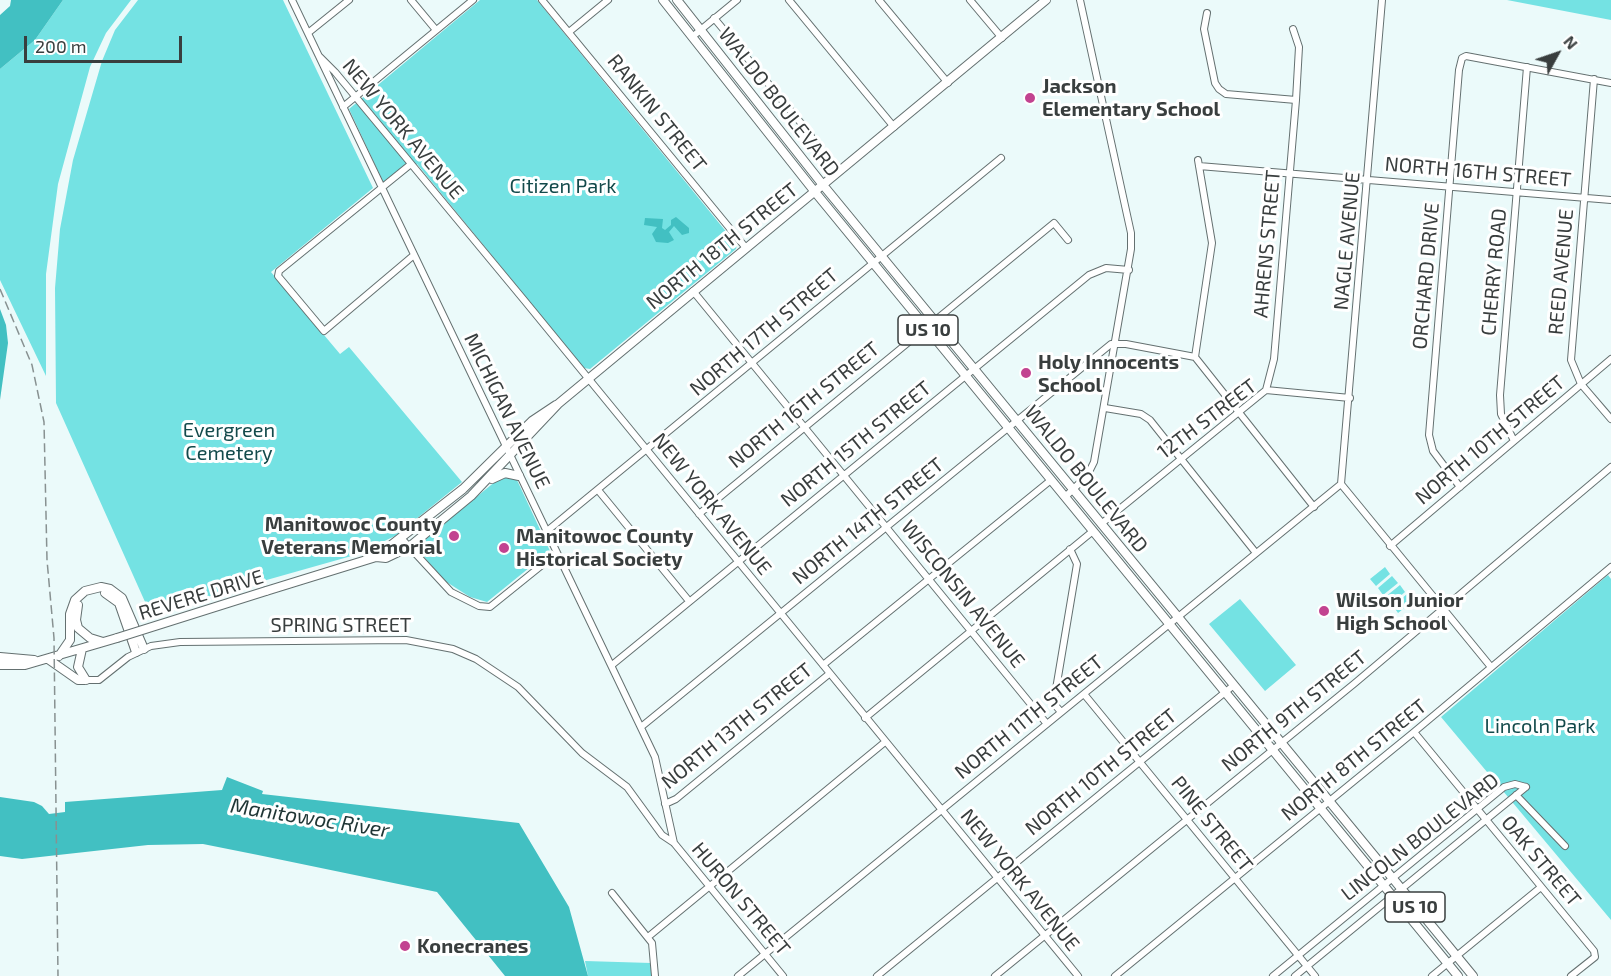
<!DOCTYPE html>
<style>
body{margin:0}
#map{position:relative;width:1611px;height:976px;overflow:hidden;background:#ebfafa;font-family:"Exo 2",sans-serif}
canvas{display:block}
.north{position:absolute;left:1527px;top:24px;width:60px;height:60px;-webkit-text-stroke:4px #fff;paint-order:stroke;rotate:50deg;font-size:16px;font-weight:700;line-height:24px;text-align:center;color:#393e3e}
.north::after{content:'';display:block;margin:auto;width:21px;height:27px;background:#393e3e;clip-path:polygon(50% 0,100% 100%,50% 72%,0 100%)}
.scale{position:absolute;left:24px;top:36px;width:158px;height:27px;box-sizing:border-box;border:3px solid #393e3e;border-top:0;padding-left:8px;font-size:18px;line-height:21px;white-space:nowrap;color:#393e3e;-webkit-text-stroke:4px #fff;paint-order:stroke}
</style>
<div id="map">
<canvas width="1611" height="976"></canvas>
<div class="north">N</div>
<div class="scale">200 m</div>
</div>
<script>
const g = document.querySelector('canvas').getContext('2d');
g.lineJoin = 'round';
function paint(path, color) {
  g.fillStyle = color;
  g.fill(path, 'evenodd');
}
function poly(rows) {
  const path = new Path2D();
  for (const r of rows) {
    path.moveTo(r[0], r[1]);
    for (let i = 2; i < r.length; i += 2) path.lineTo(r[i], r[i + 1]);
  }
  return path;
}
function strokePath(path, color, width, dash) {
  g.strokeStyle = color;
  g.lineWidth = width;
  g.lineCap = dash ? 'butt' : 'round';
  g.setLineDash(dash || []);
  g.stroke(path);
}
function drawText(font, color, halo, rows, align = 'center') {
  g.font = font + ' "Exo 2",sans-serif';
  g.lineWidth = 6;
  g.setLineDash([]);
  g.textBaseline = 'middle';
  g.strokeStyle = halo;
  g.fillStyle = color;
  for (const [text, x, y, turn = 0] of rows) {
    g.save();
    g.translate(x, y);
    g.rotate((+turn || 0) * Math.PI / 180);
    g.textAlign = isNaN(turn) ? turn : align;
    if (halo) g.strokeText(text, 0, 0);
    g.fillText(text, 0, 0);
    g.restore();
  }
}
paint(poly([
 [63,0,131,0,106,33,90,67,58,184,46,274,46,376,0,280,0,69,35,40],
 [138,0,283,0,373,188,271,272,340,354,349,347,462,482,395,536,355,555,150,613,56,403,55,288,60,229,73,160,102,61,115,30],
 [480,0,537,0,737,245,736,249,590,369,584,368,417,164,386,188,349,109],
 [1507,0,1611,0,1611,20],
 [502,476,514,477,517,480,550,551,487,602,470,597,445,581,417,549,419,544],
 [1385,567,1390,574,1376,586,1370,579],
 [1608,575,1611,579,1611,920,1441,717],
 [1392,576,1398,583,1383,595,1378,588],
 [1400,585,1405,592,1391,604,1385,597],
 [1407,594,1413,601,1398,613,1393,606],
 [1240,599,1296,665,1265,691,1209,624],
 [585,961,651,963,652,976,588,976]
]), '#74e2e3');
paint(poly([
 [11,0,63,0,35,40,0,69,0,15,10,6],
 [676,217,689,228,689,233,682,235,674,226,669,232,674,240,668,243,656,242,652,234,657,227,644,225,645,218,663,219,662,228,665,230,671,225,671,220],
 [0,309,6,325,8,343,0,400],
 [227,777,263,791,262,794,519,823,569,907,588,976,505,976,437,892,258,855,203,844,148,845,22,859,0,856,0,797,34,802,42,806,49,814,65,812,65,802,222,790]
]), '#42c0c2');
const minor = poly([
 [292,0,655,757,674,843],
 [411,0,436,30],
 [542,0,746,248],
 [789,0,894,127],
 [879,0,948,83],
 [970,0,1002,38],
 [1207,13,1204,29,1215,83,1219,89,1226,94,1296,100],
 [714,18,810,134,816,148],
 [569,32,608,0],
 [308,33,349,0],
 [692,37,737,0],
 [319,56,335,72,524,300,1078,976],
 [1594,79,1571,360,1581,384,1611,419],
 [343,107,473,0],
 [411,164,279,271,278,276,324,331,414,255],
 [1199,166,1611,200],
 [693,291,1047,724],
 [1195,357,1212,243,1198,160],
 [1266,390,1274,359,1296,100,1299,47,1293,29],
 [1105,408,1141,414,1150,420,1256,553],
 [1514,441,1501,414,1500,395,1527,67],
 [1341,484,1382,0],
 [1341,484,1491,667],
 [1460,487,1433,451,1429,435,1459,70,1462,58,1466,56,1611,83],
 [598,490,689,601],
 [1065,497,1087,476,1094,462,1131,249,1131,233,1080,0],
 [699,514,1054,223,1068,240],
 [1101,524,1266,390,1350,398],
 [547,531,1001,158],
 [402,539,451,592,479,606,490,607,557,553],
 [1390,546,1611,359],
 [612,665,1089,275,1106,268,1129,270],
 [823,665,1051,480],
 [86,680,99,680,128,657,151,646,180,642,406,640,453,649,476,659,518,687,582,753,627,787,662,835,674,843,783,976],
 [1084,694,1315,976],
 [1061,712,1055,705,1055,695,1077,564,1070,549],
 [865,718,1093,531],
 [641,727,1111,344,1126,344,1195,357,1314,507],
 [1414,732,1594,951,1595,957,1571,976],
 [1516,795,1565,846],
 [665,804,676,799,829,674],
 [612,893,652,943,655,976],
 [648,937,885,742],
 [738,976,1341,484],
 [877,976,1234,685],
 [995,976,1355,683,1611,467],
 [1115,976,1414,732,1611,567],
 [1273,976,1504,787,1515,784,1526,787],
 [1295,976,1526,787],
 [1432,976,1541,887]
]);
const major = poly([
 [663,0,815,192,1458,976],
 [677,0,823,185,1473,976],
 [492,479,505,473,519,476],
 [376,557,463,489,532,421,556,405],
 [266,591,376,557,386,558,409,547,471,496,558,404,1046,0],
 [105,593,119,603,136,652],
 [78,605,76,620,78,628,90,638,103,642],
 [82,649,78,667,86,680],
 [59,656,70,640,70,614,75,600,85,591,101,587,110,589,122,598,144,649],
 [0,657,34,660],
 [48,659,78,680,86,680],
 [0,665,25,665,117,638]
]);
strokePath(minor, '#647070', 8);
strokePath(major, '#647070', 10);
strokePath(minor, '#fff', 6);
strokePath(major, '#fff', 8);
strokePath(poly([
 [0,289,32,365,44,422,47,560,54,638,58,976]
]), '#889191', 1.5, [9, 4.5]);
const majorBridge = poly([
 [117,638,266,591]
]);
strokePath(majorBridge, '#647070', 10, []);
strokePath(majorBridge, '#fff', 8);
for (const [x, y, r, color] of [
 [1030,98,6,"#c24390"],
 [1026,373,6,"#c24390"],
 [454,536,6,"#c24390"],
 [504,548,6,"#c24390"],
 [1324,611,6,"#c24390"],
 [405,946,6,"#c24390"]
]) {
  const dot = new Path2D();
  dot.arc(x, y, r, 0, 2 * Math.PI);
  g.fillStyle = color;
  g.fill(dot);
  strokePath(dot, '#fff', 2);
}
for (const [x, y, w] of [
 [928,330,60],
 [1415,907,60]
]) {
  const box = new Path2D();
  box.roundRect(x - w / 2, y - 15, w, 30, 4.5);
  g.fillStyle = '#fff';
  g.fill(box);
  strokePath(box, '#393e3e', 1.5);
}
drawText('bold 18px', '#393e3e', null, [
 ["US 10",928,330],
 ["US 10",1415,907]
]);
drawText('bold 20px', '#393e3e', '#fff', [
 ["Jackson",1042,86],
 ["Elementary School",1042,109],
 ["Holy Innocents",1038,362],
 ["School",1038,385],
 ["Manitowoc County",442,524,"right"],
 ["Veterans Memorial",442,547,"right"],
 ["Manitowoc County",516,536],
 ["Historical Society",516,559],
 ["Wilson Junior",1336,600],
 ["High School",1336,623],
 ["Konecranes",417,946]
], 'left');
drawText('20px', '#393e3e', '#fff', [
 ["WALDO BOULEVARD",779,102,52],
 ["RANKIN STREET",657,113,51],
 ["NEW YORK AVENUE",403,129,50],
 ["NORTH 16TH STREET",1478,172,5],
 ["NAGLE AVENUE",1347,241,-85],
 ["AHRENS STREET",1267,244,-85],
 ["NORTH 18TH STREET",722,246,-39],
 ["CHERRY ROAD",1494,272,-85],
 ["REED AVENUE",1561,272,-85],
 ["ORCHARD DRIVE",1426,276,-85],
 ["NORTH 17TH STREET",764,332,-40],
 ["NORTH 16TH STREET",804,405,-39],
 ["MICHIGAN AVENUE",507,411,64],
 ["12TH STREET",1207,419,-37],
 ["NORTH 10TH STREET",1490,440,-40],
 ["NORTH 15TH STREET",856,444,-39],
 ["WALDO BOULEVARD",1086,479,51],
 ["NEW YORK AVENUE",712,504,51],
 ["NORTH 14TH STREET",868,521,-39],
 ["WISCONSIN AVENUE",963,594,51],
 ["REVERE DRIVE",201,595,-17],
 ["SPRING STREET",341,625],
 ["NORTH 9TH STREET",1294,711,-39],
 ["NORTH 11TH STREET",1029,717,-39],
 ["NORTH 13TH STREET",737,726,-39],
 ["NORTH 8TH STREET",1354,760,-39],
 ["NORTH 10TH STREET",1101,772,-39],
 ["PINE STREET",1212,824,51],
 ["LINCOLN BOULEVARD",1420,837,-38],
 ["OAK STREET",1541,861,50],
 ["NEW YORK AVENUE",1020,880,51],
 ["HURON STREET",741,899,50]
]);
drawText('20px', '#134a4b', '#fff', [
 ["Citizen Park",563,186],
 ["Evergreen",229,430],
 ["Cemetery",229,453],
 ["Lincoln Park",1540,726]
]);
drawText('italic 21px', '#1f3535', '#fff', [
 ["Manitowoc River",310,818,9]
]);
</script>
